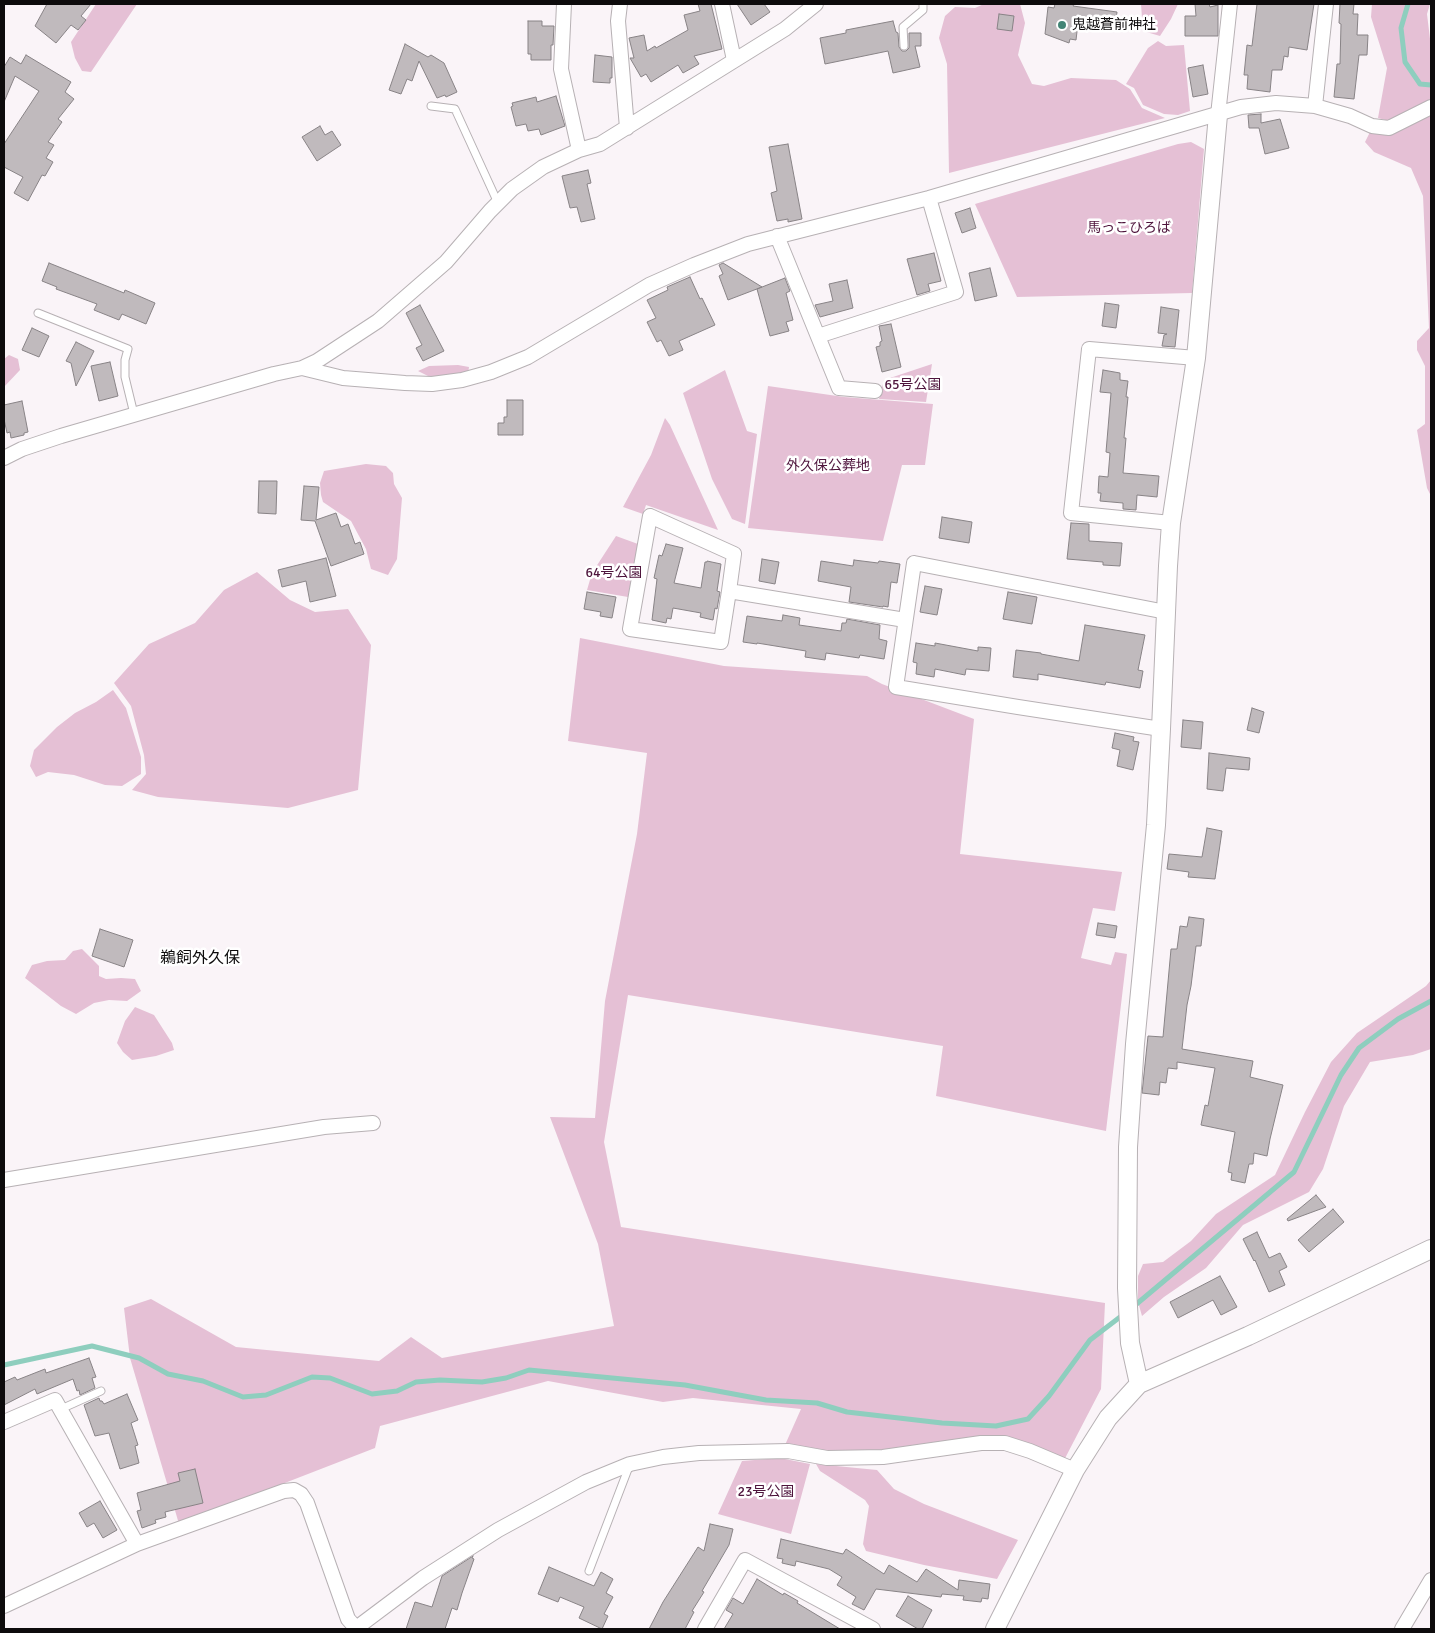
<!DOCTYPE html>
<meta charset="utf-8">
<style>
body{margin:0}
#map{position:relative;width:1435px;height:1633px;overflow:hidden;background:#faf4f8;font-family:Signika,sans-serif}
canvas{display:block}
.frame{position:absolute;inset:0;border:5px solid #0d0b0c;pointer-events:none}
</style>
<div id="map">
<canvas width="1435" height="1633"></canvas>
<div class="frame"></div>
</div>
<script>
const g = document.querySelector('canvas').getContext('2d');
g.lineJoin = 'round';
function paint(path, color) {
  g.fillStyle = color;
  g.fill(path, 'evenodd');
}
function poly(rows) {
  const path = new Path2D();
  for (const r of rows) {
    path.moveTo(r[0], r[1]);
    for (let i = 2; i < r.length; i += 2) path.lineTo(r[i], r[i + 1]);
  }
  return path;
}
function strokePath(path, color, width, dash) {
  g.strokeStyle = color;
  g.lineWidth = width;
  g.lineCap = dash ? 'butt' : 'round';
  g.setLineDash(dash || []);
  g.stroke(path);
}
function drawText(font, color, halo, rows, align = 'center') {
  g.font = font + ' Signika,"Noto Sans JP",sans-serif';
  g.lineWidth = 5;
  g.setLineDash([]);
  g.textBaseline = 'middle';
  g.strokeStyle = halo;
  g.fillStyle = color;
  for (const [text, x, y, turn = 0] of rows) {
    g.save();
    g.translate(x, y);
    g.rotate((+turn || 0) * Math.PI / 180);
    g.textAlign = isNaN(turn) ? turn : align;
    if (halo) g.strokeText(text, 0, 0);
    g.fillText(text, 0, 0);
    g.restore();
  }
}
paint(poly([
 [96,4,137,4,91,72,82,71,75,58,71,42],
 [984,4,1020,4,1025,23,1018,55,1032,84,1044,86,1071,78,1116,80,1130,89,1142,108,1165,118,949,173,947,64,939,38,945,16,955,7,975,8],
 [1141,4,1178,4,1171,19,1160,36,1143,31],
 [1372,4,1430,4,1427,14,1431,47,1431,101,1393,122,1378,118,1387,68,1371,17],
 [1158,41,1166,46,1184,45,1190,111,1178,115,1164,114,1143,105,1134,88,1126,84,1148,48],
 [1431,113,1431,496,1427,488,1417,430,1425,424,1425,366,1417,350,1417,341,1429,328,1423,196,1411,168,1374,152,1365,142,1371,130],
 [1191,142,1204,149,1192,293,1017,297,975,204,1178,144],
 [9,355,18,359,20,370,4,387,4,359],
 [932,364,926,402,879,399,884,380],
 [458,365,469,367,468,374,455,378,430,377,418,371,429,366],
 [725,370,747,431,757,434,745,524,732,519,712,479,683,393],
 [768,386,844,397,933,404,925,465,902,465,883,541,748,528],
 [665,418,670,425,718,530,646,505,643,514,623,507,651,455],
 [366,464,386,466,393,473,394,484,402,498,397,559,388,575,371,569,366,549,351,521,323,502,321,495,320,483,324,471],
 [616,536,638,544,628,597,587,590,592,573],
 [257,572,290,600,315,612,348,609,371,645,358,790,288,808,158,797,132,790,146,774,144,755,131,706,114,683,149,644,195,623,224,590],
 [580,638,724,666,867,676,882,684,974,719,960,854,1122,872,1115,911,1093,908,1081,958,1111,965,1115,952,1127,954,1106,1131,936,1096,943,1046,628,995,604,1142,621,1227,1105,1303,1101,1389,1061,1466,993,1444,862,1459,785,1445,801,1409,693,1398,663,1402,548,1381,380,1426,375,1448,179,1524,130,1358,124,1308,151,1299,236,1347,379,1361,411,1337,442,1358,614,1326,598,1244,550,1117,595,1118,605,1001,637,834,647,753,568,741],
 [113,690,126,708,141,757,141,774,122,786,105,785,74,775,48,772,36,777,30,766,34,750,57,727,75,713,96,702],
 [82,949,99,966,99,976,106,979,121,978,135,979,141,991,127,1001,109,1000,94,1003,76,1014,61,1006,25,978,32,965,47,961,65,960,73,951],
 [1431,980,1431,1049,1413,1055,1370,1062,1344,1106,1323,1169,1309,1192,1243,1225,1206,1268,1164,1297,1142,1316,1138,1302,1138,1276,1143,1264,1163,1262,1191,1241,1216,1214,1275,1175,1305,1112,1331,1062,1357,1033,1426,986],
 [135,1007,154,1015,172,1043,174,1050,156,1056,132,1060,123,1052,117,1043,125,1021],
 [780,1458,810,1464,791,1534,718,1514,742,1461],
 [816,1464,877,1470,894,1489,924,1504,1018,1540,997,1579,924,1565,866,1551,863,1544,869,1506,865,1500,820,1471]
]), '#e5c0d5');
strokePath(poly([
 [1408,4,1401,28,1405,62,1420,84,1431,85],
 [1133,1307,1294,1172,1341,1075,1359,1048,1398,1019,1431,1001],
 [4,1365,92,1346,139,1358,168,1374,203,1381,243,1397,266,1395,312,1377,330,1378,372,1394,397,1391,416,1382,440,1380,482,1382,506,1378,529,1370,685,1385,766,1400,817,1403,847,1412,942,1423,996,1426,1028,1419,1049,1396,1090,1340,1124,1314]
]), '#8ecebe', 5);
const building = poly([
 [47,4,91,4,81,16,86,20,78,30,71,25,56,43,35,26,47,4],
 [698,4,711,4,722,49,694,56,699,64,683,73,678,65,651,82,646,74,641,77,630,58,634,58,629,38,644,35,647,51,655,46,656,48,688,30,684,15,700,11,698,4],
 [737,4,764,4,770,12,751,25,737,4],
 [1055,4,1074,4,1073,6,1117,12,1115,28,1078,23,1076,40,1070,39,1069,43,1045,34,1048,7,1054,8,1055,4],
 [1195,4,1209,4,1210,7,1218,5,1218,36,1185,36,1185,16,1196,16,1195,4],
 [1257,4,1314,4,1307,50,1289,47,1288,57,1284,56,1282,70,1272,70,1270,92,1247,89,1248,75,1244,75,1247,45,1252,46,1257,4],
 [1340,4,1354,4,1353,14,1358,14,1357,35,1368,35,1367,55,1359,55,1354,99,1334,97,1337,64,1340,64,1341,24,1339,23,1340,4],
 [999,14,1014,16,1012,31,997,29,999,14],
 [528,21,542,21,542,26,554,26,553,45,551,45,551,60,531,60,531,54,528,54,528,21],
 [893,21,896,32,898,33,899,47,902,51,906,51,909,48,909,33,921,33,921,46,915,46,920,67,893,73,888,51,825,64,820,38,846,33,846,30,893,21],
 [405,44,428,57,431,55,444,63,457,92,446,97,445,95,437,98,419,61,412,81,407,79,401,94,389,90,405,44],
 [26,55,71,82,65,92,74,99,58,119,62,122,48,142,54,145,46,158,53,162,45,176,42,175,28,201,14,193,23,177,4,167,4,144,39,91,15,76,4,102,4,67,10,57,21,64,26,55],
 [595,55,612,57,612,78,610,78,610,83,593,82,595,55],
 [1203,65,1208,94,1193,97,1188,68,1203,65],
 [556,96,565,126,541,135,539,129,528,131,526,124,516,126,511,107,513,106,512,103,536,97,537,102,556,96],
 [1261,114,1261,123,1280,119,1289,148,1265,154,1259,128,1249,128,1248,115,1261,114],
 [320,126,325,135,332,131,341,145,317,161,302,137,320,126],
 [788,144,802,219,788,222,788,219,777,221,771,193,777,191,769,147,788,144],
 [588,170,591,183,587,184,595,219,581,222,577,207,570,208,562,176,588,170],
 [970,208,976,228,962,233,955,213,970,208],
 [934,253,941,281,928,284,930,291,917,295,907,259,934,253],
 [49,263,124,293,125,290,155,303,146,324,122,314,119,320,94,310,97,304,56,289,57,287,42,281,49,263],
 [723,263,762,287,728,300,719,276,723,274,719,265,723,263],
 [990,268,997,296,975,301,969,273,990,268],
 [690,277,700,299,702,298,715,325,679,341,683,350,669,356,661,340,657,342,647,322,656,318,647,300,668,290,667,287,690,277],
 [785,278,790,291,786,293,793,320,786,322,789,331,770,336,757,289,785,278],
 [847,280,853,308,820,317,815,305,833,301,829,284,847,280],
 [1105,303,1119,305,1116,328,1102,326,1105,303],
 [420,305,444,351,423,361,416,348,422,345,406,313,420,305],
 [1161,307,1179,310,1175,347,1162,346,1164,335,1167,334,1158,333,1161,307],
 [891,324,901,367,882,372,876,347,880,346,880,342,882,341,879,326,891,324],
 [32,328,49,336,39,357,22,350,32,328],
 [76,342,94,351,76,386,71,363,66,361,76,342],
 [110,362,118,396,99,401,91,366,110,362],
 [1103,370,1120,373,1120,380,1128,381,1126,397,1128,397,1124,438,1126,438,1123,473,1159,476,1157,497,1137,495,1136,510,1123,509,1123,503,1100,501,1101,493,1098,493,1099,476,1108,477,1110,453,1106,452,1111,393,1100,392,1103,370],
 [507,400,523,400,523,435,498,435,498,423,504,423,504,417,507,417,507,400],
 [22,401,28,432,24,433,24,435,11,438,10,432,7,433,4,419,4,405,22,401],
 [259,481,277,481,276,514,258,513,259,481],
 [304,486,319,487,316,520,336,513,341,527,348,524,355,544,360,542,364,554,331,566,315,521,301,520,304,486],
 [942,517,972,522,969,543,939,538,942,517],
 [1071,523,1089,524,1089,541,1122,543,1120,566,1103,565,1103,562,1067,559,1071,523],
 [666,544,683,548,674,583,701,588,705,562,707,562,707,561,721,564,717,591,720,592,717,609,715,608,713,620,700,617,701,613,673,608,671,619,667,618,666,623,652,620,657,579,654,578,659,555,662,556,666,544],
 [326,558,336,596,310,602,306,581,282,587,278,570,326,558],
 [762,559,779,562,775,584,759,581,762,559],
 [854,560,878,563,879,561,900,564,897,583,891,582,888,607,883,606,883,607,849,602,851,587,818,581,821,561,853,566,854,560],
 [925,586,942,589,937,615,920,612,925,586],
 [587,592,616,597,612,618,600,616,601,612,584,609,587,592],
 [1008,592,1037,597,1032,624,1003,619,1008,592],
 [783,615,800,618,799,625,841,631,842,623,846,623,847,619,880,625,879,639,887,641,884,659,860,655,859,658,826,653,825,660,805,657,806,651,757,643,757,644,743,642,747,616,782,621,783,615],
 [1085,625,1145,635,1138,670,1143,671,1140,688,1106,682,1105,685,1038,674,1038,680,1013,677,1016,650,1041,653,1041,654,1079,661,1085,625],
 [916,643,935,646,935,643,978,651,978,647,991,648,989,671,966,669,965,675,935,669,934,677,916,674,917,663,913,662,916,643],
 [1252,708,1264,712,1259,733,1247,730,1252,708],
 [1183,720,1203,722,1201,749,1181,747,1183,720],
 [1115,733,1134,737,1133,741,1139,742,1133,770,1117,766,1120,750,1112,748,1115,733],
 [1209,753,1250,758,1249,770,1226,768,1223,791,1207,789,1209,753],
 [1207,828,1222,831,1215,879,1188,877,1189,872,1167,869,1169,854,1202,857,1207,828],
 [1189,917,1204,919,1201,946,1196,946,1191,986,1187,1005,1182,1049,1253,1061,1250,1077,1283,1085,1270,1139,1267,1156,1254,1153,1253,1164,1249,1164,1245,1183,1231,1180,1232,1173,1228,1172,1235,1132,1201,1125,1205,1105,1208,1106,1215,1068,1177,1062,1177,1069,1168,1068,1166,1083,1160,1082,1159,1095,1142,1093,1148,1036,1163,1037,1171,949,1177,949,1180,926,1187,927,1189,917],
 [1098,923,1117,926,1115,938,1096,935,1098,923],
 [100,929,133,940,124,967,92,956,100,929],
 [1316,1195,1326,1207,1288,1221,1287,1219,1316,1195],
 [1333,1209,1344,1222,1309,1252,1298,1240,1333,1209],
 [1257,1232,1269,1258,1280,1253,1287,1267,1279,1271,1285,1285,1269,1292,1255,1260,1254,1261,1243,1239,1257,1232],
 [1220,1276,1237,1307,1221,1315,1213,1300,1178,1318,1170,1302,1220,1276],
 [89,1358,96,1377,92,1378,95,1388,80,1395,79,1390,77,1391,73,1379,37,1394,35,1389,4,1405,4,1382,15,1377,17,1380,45,1369,46,1373,89,1358],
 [127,1394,138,1420,131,1423,138,1445,135,1446,139,1463,120,1469,109,1433,95,1436,84,1405,99,1398,100,1401,102,1401,104,1404,127,1394],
 [195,1469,203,1503,165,1512,166,1517,155,1520,156,1523,142,1528,137,1511,141,1510,137,1493,180,1481,178,1473,195,1469],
 [100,1501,117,1530,103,1538,94,1523,87,1527,79,1513,100,1501],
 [710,1524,733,1529,729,1545,702,1591,704,1592,692,1611,694,1612,685,1629,649,1629,663,1602,698,1547,704,1551,710,1524],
 [781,1539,843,1554,846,1549,884,1574,889,1565,917,1582,926,1569,958,1590,959,1580,990,1584,988,1599,982,1598,981,1602,963,1600,964,1596,942,1594,941,1597,876,1589,864,1610,852,1604,856,1597,837,1585,842,1577,829,1569,796,1561,795,1566,782,1563,783,1559,777,1558,781,1539],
 [473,1556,472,1558,474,1559,462,1593,457,1610,452,1608,445,1629,406,1629,415,1602,432,1607,442,1576,473,1556],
 [549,1567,594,1586,601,1572,613,1579,606,1593,613,1597,604,1614,608,1616,602,1629,579,1618,584,1607,560,1597,558,1602,538,1594,549,1567],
 [757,1579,783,1595,784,1593,798,1601,797,1603,840,1629,724,1629,733,1614,726,1610,733,1598,743,1604,757,1579],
 [908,1596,932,1610,922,1629,918,1629,896,1616,908,1596]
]);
paint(building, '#c0babd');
strokePath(building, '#888386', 1);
const service = poly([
 [904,46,903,27,923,10,923,4],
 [431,106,455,109,498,203],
 [38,313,128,349,125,360,125,377,134,414],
 [61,1409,101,1391],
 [589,1571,630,1464]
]);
const minor = poly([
 [564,4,561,69,579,150],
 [620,4,618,21,627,128],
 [722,4,734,60],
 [1315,106,1326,4],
 [1218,115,1230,4],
 [777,236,839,388,875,391],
 [818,336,956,292,929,198],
 [302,368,343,378,405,383,432,384,462,380,491,372,528,357,649,285,694,265,748,244,929,198,1241,107,1276,103,1315,106,1350,116,1372,126,1389,128,1431,107],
 [4,458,22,449,61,436,274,374,302,368,317,361,378,321,446,262,490,211,512,189,543,167,579,150,600,144,785,29,816,4],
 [1171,523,1071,513,1089,349,1196,358],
 [729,591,721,642,630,629,650,516,734,554,729,591,905,620],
 [1161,729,1018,707,896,687,914,563,1166,612],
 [4,1180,324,1127,373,1123],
 [4,1422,55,1400,137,1544],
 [4,1606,137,1544,284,1491,294,1490,301,1494,307,1503,348,1619,356,1628],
 [355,1629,423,1578,498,1530,586,1482,630,1464,663,1457,699,1453,788,1451,827,1458,883,1457,981,1443,1005,1443,1030,1451,1075,1470],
 [705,1629,745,1560,873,1629],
 [1402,1629,1431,1580]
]);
const tertiary = poly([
 [1139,1384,1130,1343,1127,1288,1128,1147,1135,1044,1156,825,1161,729,1168,566,1171,523,1196,358,1218,115],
 [995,1629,1075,1470,1108,1418,1139,1384,1248,1336,1431,1249]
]);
strokePath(service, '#b7b1b4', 9);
strokePath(minor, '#b7b1b4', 16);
strokePath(tertiary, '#b7b1b4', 20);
strokePath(service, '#fff', 7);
strokePath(minor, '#fff', 14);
strokePath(tertiary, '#fff', 18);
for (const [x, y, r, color] of [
 [1062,25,5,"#428475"]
]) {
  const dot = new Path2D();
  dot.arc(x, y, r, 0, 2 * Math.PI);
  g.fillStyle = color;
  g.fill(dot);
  strokePath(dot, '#fff', 2);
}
drawText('14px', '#0d0b0c', '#fff', [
 ["鬼越蒼前神社",1072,25]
], 'left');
drawText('14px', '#4e143c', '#fff', [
 ["馬っこひろば",1129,228],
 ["65号公園",913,385],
 ["外久保公葬地",828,466],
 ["64号公園",614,573],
 ["23号公園",766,1492]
]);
drawText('16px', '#0d0b0c', '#fff', [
 ["鵜飼外久保",200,959]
]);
</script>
